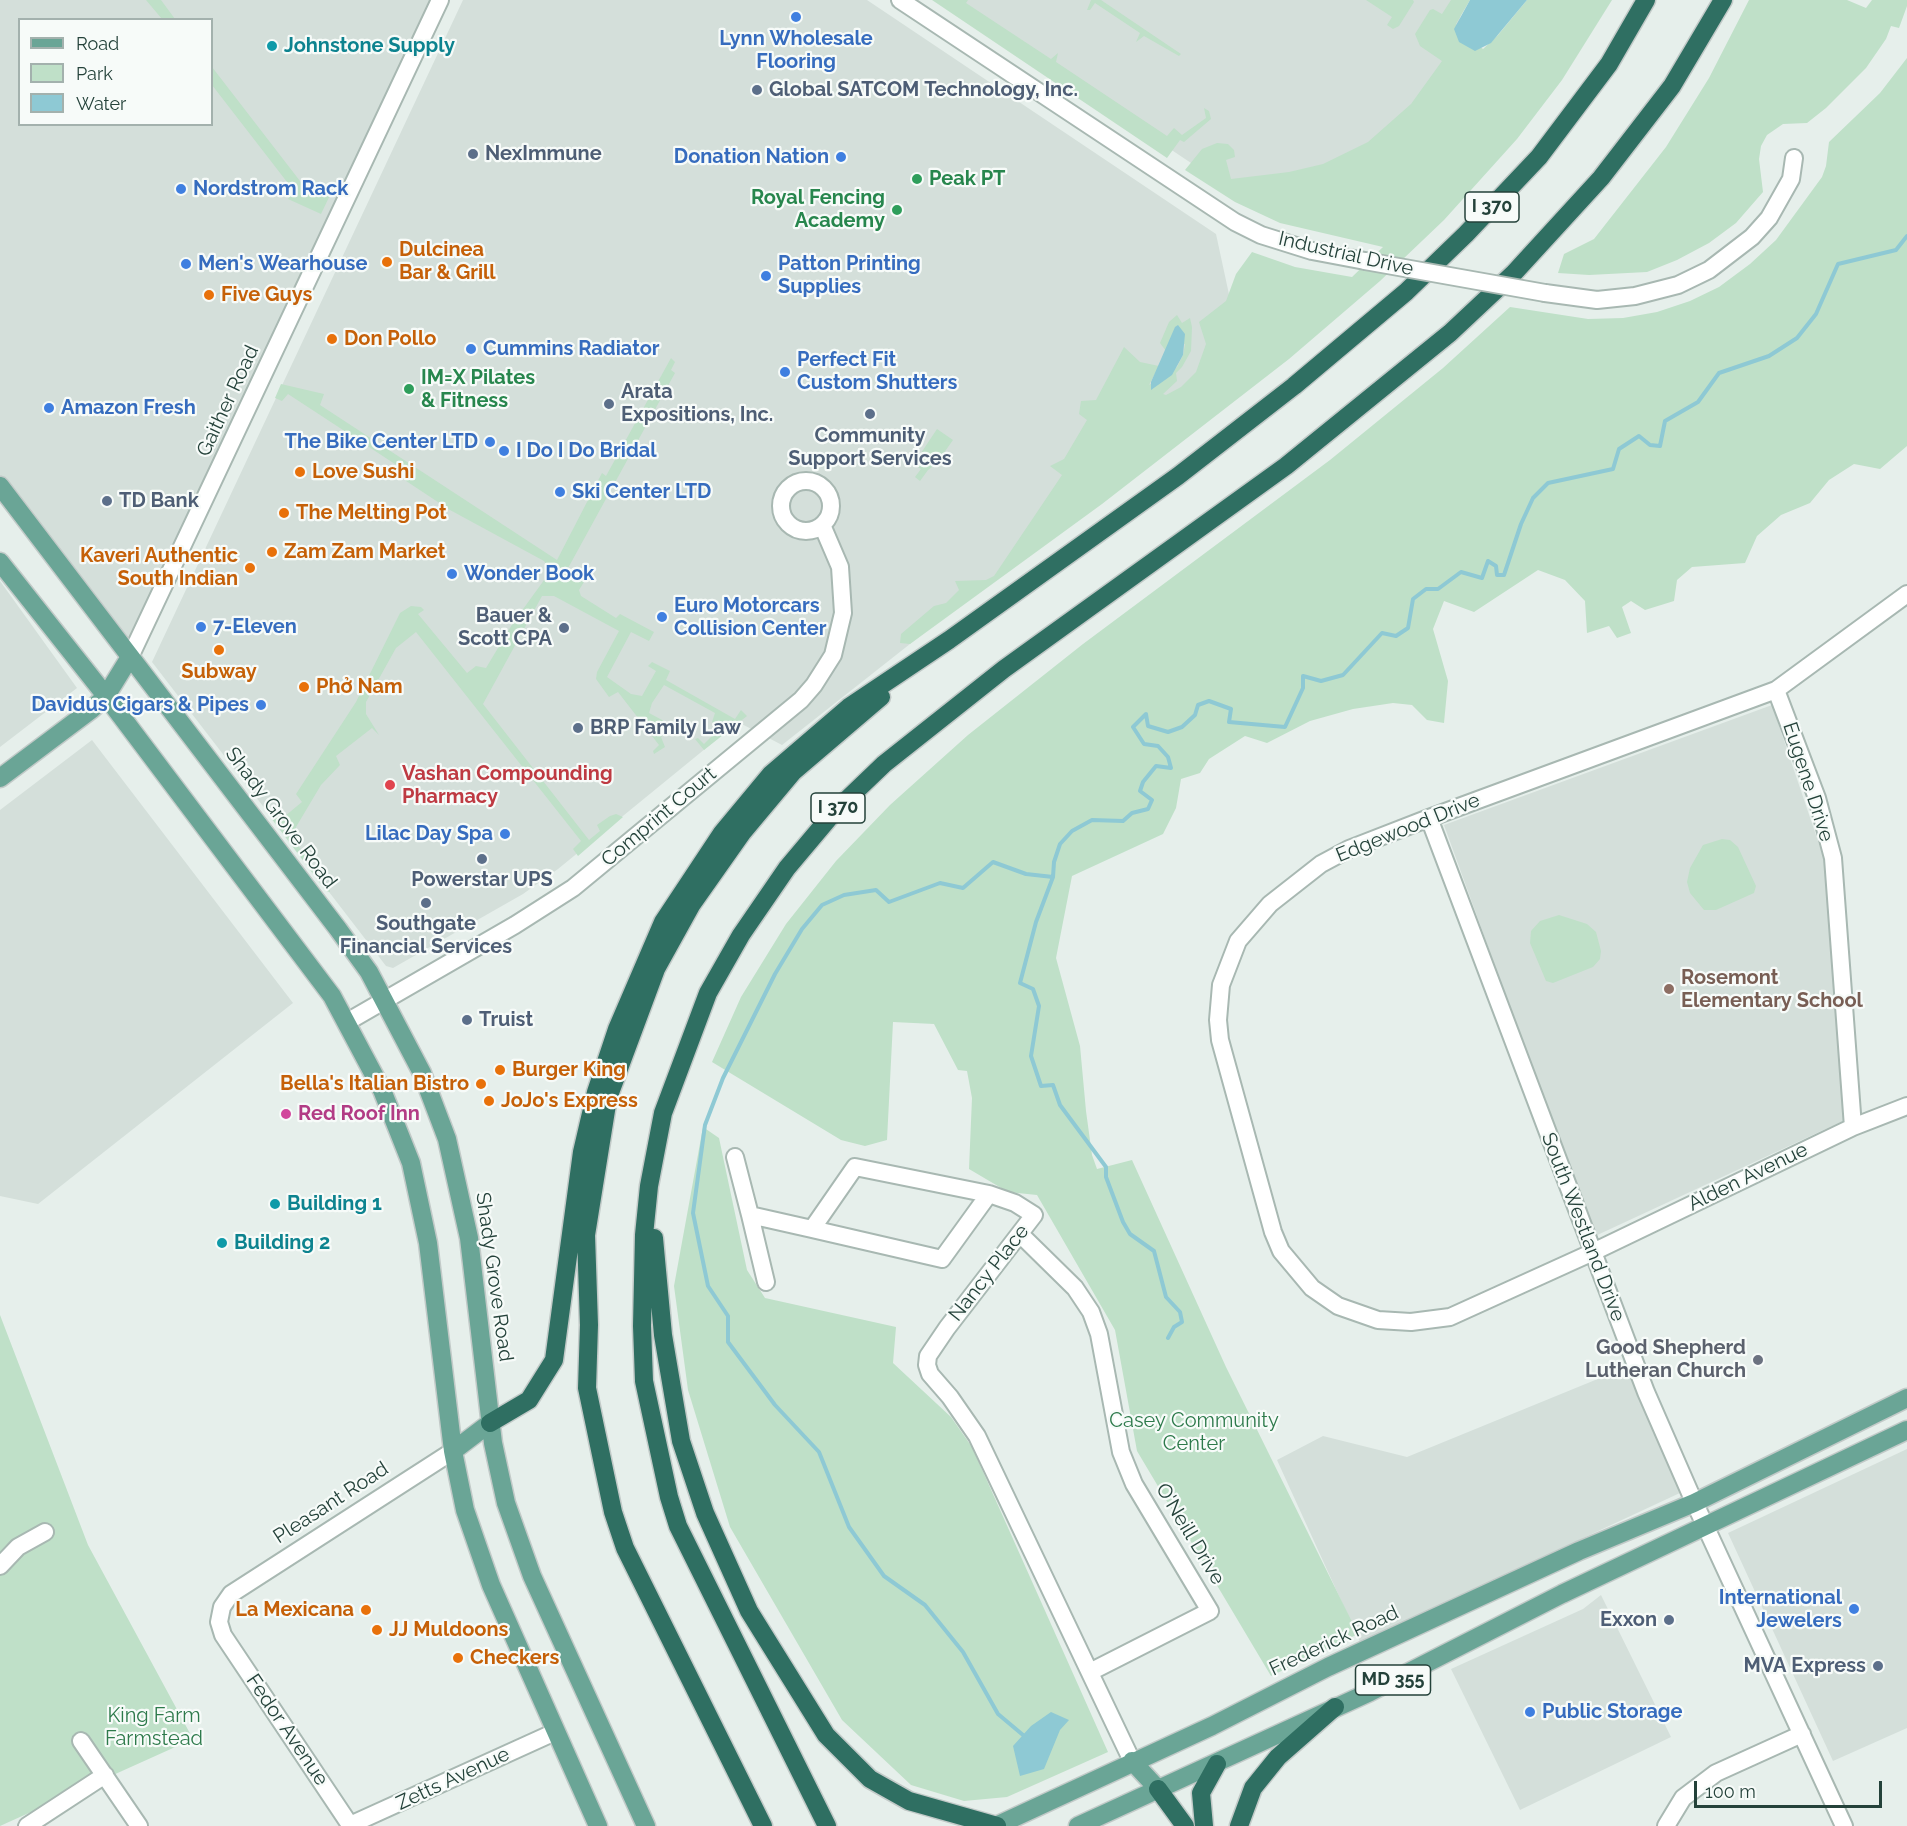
<!DOCTYPE html>
<meta charset="utf-8">
<style>
body{margin:0}
#map{position:relative;width:1907px;height:1826px;overflow:hidden;background:#e6efeb;font-family:Raleway,sans-serif}
canvas{display:block}
.legend{position:absolute;left:18px;top:18px;width:195px;height:108px;box-sizing:border-box;background:#f7fbf9;border:2px solid #a3b1ad;margin:0;padding:8px 10px;list-style:none;font-size:18px;color:#24423a}
.legend li{display:flex;align-items:center;gap:12px;height:30px}
.legend b{width:30px;border:2px solid #a3b1ad}
.scale{position:absolute;left:1694px;top:1781px;width:188px;height:27px;box-sizing:border-box;border:3px solid #24423a;border-top:0;padding-left:8px;font-size:18px;line-height:21px;white-space:nowrap;color:#24423a;-webkit-text-stroke:4px #f7fbf9;paint-order:stroke}
</style>
<div id="map">
<canvas width="1907" height="1826"></canvas>
<ul class="legend">
<li><b style="height:8px;background:#6aa596"></b>Road</li>
<li><b style="height:16px;background:#bfe0c8"></b>Park</li>
<li><b style="height:16px;background:#8ec9d4"></b>Water</li>
</ul>
<div class="scale">100 m</div>
</div>
<script>
const g = document.querySelector('canvas').getContext('2d');
g.lineJoin = 'round';
function paint(path, color) {
  g.fillStyle = color;
  g.fill(path, 'evenodd');
}
function poly(rows) {
  const path = new Path2D();
  for (const r of rows) {
    if (r.length === 3) {
      path.moveTo(r[0] + r[2], r[1]);
      path.arc(r[0], r[1], r[2], 0, 2 * Math.PI);
      continue;
    }
    path.moveTo(r[0], r[1]);
    for (let i = 2; i < r.length; i += 2) path.lineTo(r[i], r[i + 1]);
  }
  return path;
}
function strokePath(path, color, width, dash) {
  g.strokeStyle = color;
  g.lineWidth = width;
  g.lineCap = dash ? 'butt' : 'round';
  g.setLineDash(dash || []);
  g.stroke(path);
}
function drawText(font, color, halo, rows, align = 'center') {
  g.font = font + ' Raleway,sans-serif';
  g.lineWidth = 4.5;
  g.setLineDash([]);
  g.textBaseline = 'middle';
  g.strokeStyle = halo;
  g.fillStyle = color;
  for (const [text, x, y, turn = 0] of rows) {
    g.save();
    g.translate(x, y);
    g.rotate((+turn || 0) * Math.PI / 180);
    g.textAlign = isNaN(turn) ? turn : align;
    if (halo) g.strokeText(text, 0, 0);
    g.fillText(text, 0, 0);
    g.restore();
  }
}
paint(poly([
 [0,0,438,0,130,654,0,483],
 [20,20,212,20,212,124,20,124],
 [463,0,867,0,1216,234,1247,378,782,745,738,722,558,869,523,894,393,968,386,966,152,662],
 [947,0,1464,0,1450,63,1397,132,1330,168,1230,189],
 [0,581,77,688,0,747],
 [1772,705,1824,859,1845,1120,1593,1237,1444,825],
 [92,740,293,1003,38,1204,0,1196,0,810],
 [1627,1367,1682,1492,1360,1642,1277,1460,1323,1436,1407,1457],
 [1907,1449,1907,1728,1833,1761,1728,1533],
 [1601,1595,1671,1737,1520,1810,1451,1669,1583,1609]
]), '#d4dfda');
paint(poly([
 [146,0,161,0,175,19,162,19],
 [932,0,968,0,966,3,1051,59,1058,53,1056,62,1167,136,1174,128,1182,135,1206,118,1204,108,1209,111,1211,119,1184,142,1180,140,1167,158],
 [1091,0,1101,0,1181,54,1179,56,1144,36,1136,42,1140,33,1095,3,1090,10,1087,10],
 [1366,0,1413,0,1414,2,1399,26,1393,29,1387,25,1392,17],
 [1451,0,1470,0,1456,24,1483,49,1498,35,1527,0,1612,0,1562,80,1517,139,1444,220,1380,281,1289,359,1102,504,910,644,900,643,901,634,934,606,946,603,959,590,955,581,986,580,994,576,1062,475,1050,466,1064,459,1087,420,1079,414,1081,401,1096,400,1124,347,1140,362,1159,366,1149,385,1177,367,1183,355,1185,344,1169,343,1166,351,1160,343,1169,322,1177,315,1182,323,1190,318,1192,327,1191,351,1182,367,1176,373,1177,381,1163,394,1166,395,1181,387,1196,372,1206,344,1199,322,1226,301,1236,274,1252,252,1295,267,1352,277,1383,247,1280,223,1235,202,1185,170,1202,149,1217,143,1228,144,1234,150,1235,157,1226,160,1231,179,1289,172,1323,164,1368,142,1411,104,1442,61,1420,46,1415,34,1430,10,1433,9,1442,14],
 [1749,0,1847,0,1866,8,1872,0,1907,0,1907,6,1899,28,1891,26,1886,39,1866,68,1826,108,1807,123,1783,124,1767,135,1761,146,1759,159,1763,192,1736,223,1709,243,1677,260,1647,272,1589,275,1558,273,1564,254,1594,239,1666,147,1709,78],
 [1907,58,1907,446,1880,469,1854,464,1829,480,1810,503,1781,515,1757,536,1745,563,1692,567,1677,580,1674,601,1645,610,1631,601,1622,607,1631,633,1617,638,1609,626,1587,633,1585,601,1565,580,1538,570,1474,612,1444,601,1433,629,1448,681,1444,723,1427,720,1412,705,1393,703,1353,709,1310,721,1267,743,1245,736,1209,759,1200,773,1181,779,1176,808,1163,834,1072,876,1056,958,1080,1046,1086,1111,1092,1155,1097,1169,1132,1160,1226,1367,1358,1634,1271,1676,1137,1451,1115,1330,1037,1195,1008,1192,969,1169,972,1098,967,1071,958,1070,934,1024,893,1022,887,1140,865,1146,841,1140,712,1062,741,997,786,924,836,861,890,805,968,735,1083,644,1330,460,1443,368,1510,307,1588,319,1623,318,1657,312,1690,301,1719,287,1750,264,1776,240,1822,177,1826,166,1829,142,1880,93],
 [212,67,310,194,322,186,332,191,321,214,288,199,294,191,212,85],
 [671,358,675,362,671,370,675,373,567,570,584,582,579,590,581,596,616,618,620,614,654,632,649,641,631,632,607,677,631,694,642,696,656,671,648,666,652,662,670,671,666,680,735,719,741,710,747,716,704,750,695,739,698,738,704,744,716,732,719,727,712,722,715,713,664,685,652,703,649,713,679,729,684,722,689,725,678,735,671,728,661,737,665,747,654,754,653,751,659,745,618,692,609,697,596,679,597,672,619,631,554,596,542,596,483,704,589,840,600,831,597,825,610,816,616,814,623,817,578,856,573,849,581,841,416,632,396,648,366,702,366,714,379,735,372,728,336,756,340,765,321,785,296,827,296,843,330,887,330,892,326,891,271,818,277,810,285,816,302,802,296,794,356,702,400,613,411,606,421,607,424,610,418,614,467,673,476,666,486,668,513,623,547,576,549,568,544,561,450,510,394,473,398,466,288,394,282,401,275,398,281,384,324,394,320,405,557,560,602,473,606,476],
 [937,429,953,440,936,464,928,470,920,481,915,477,921,469,915,465,917,459],
 [1722,839,1730,840,1738,847,1756,886,1754,893,1716,910,1704,910,1690,893,1687,882,1690,868,1703,845],
 [1559,915,1587,924,1596,932,1601,951,1600,959,1593,967,1553,983,1546,981,1530,943,1531,931,1540,921],
 [703,1127,719,1138,747,1270,765,1298,896,1327,893,1363,951,1417,972,1447,1108,1752,1007,1797,964,1801,911,1785,842,1720,730,1527,688,1390,674,1286],
 [0,1315,88,1545,193,1739,0,1826]
]), '#bfe0c8');
paint(poly([
 [1470,0,1527,0,1491,43,1475,51,1459,42,1454,29],
 [1178,325,1185,334,1183,355,1172,375,1151,390,1151,382,1175,327],
 [1051,1712,1069,1720,1060,1730,1044,1769,1020,1776,1013,1746,1031,1726]
]), '#8ec9d4');
strokePath(poly([
 [1168,1338,1174,1327,1182,1322,1180,1312,1166,1297,1154,1251,1130,1234,1123,1222,1106,1177,1106,1167,1060,1105,1053,1085,1041,1086,1031,1056,1039,1006,1033,989,1020,983,1036,922,1053,877,1054,862,1060,844,1072,831,1092,820,1123,821,1132,813,1148,809,1152,800,1140,791,1143,782,1156,766,1171,768,1168,757,1158,746,1144,744,1133,727,1146,714,1148,726,1168,732,1182,727,1195,715,1198,705,1209,701,1231,709,1229,722,1285,727,1303,688,1303,676,1321,681,1343,675,1382,633,1396,636,1408,628,1413,599,1426,589,1438,589,1461,572,1482,578,1488,561,1496,566,1497,575,1504,575,1521,524,1533,498,1548,483,1613,469,1619,449,1639,436,1650,445,1660,446,1665,421,1698,402,1719,373,1769,356,1797,338,1816,314,1838,264,1896,250,1907,236],
 [1023,1735,998,1714,963,1652,925,1605,884,1576,849,1527,819,1452,775,1405,728,1342,728,1316,708,1286,693,1213,705,1125,723,1078,775,974,802,929,822,905,844,895,876,890,889,902,940,883,963,888,993,862,1026,874,1053,877]
]), '#8ec9d4', 4);
const minor = poly([
 [900,0,1235,222,1261,235,1312,251,1365,261],
 [1545,293,1597,300,1635,296,1678,285,1709,270,1752,237,1769,218,1791,179,1794,158],
 [806,506,25],
 [1907,594,1776,690,1429,818,1349,849,1321,864,1270,904,1238,941,1221,985,1218,1020,1220,1040,1273,1232,1281,1251,1312,1288,1338,1306,1378,1320,1411,1322,1450,1317,1591,1253,1853,1127,1907,1106],
 [130,657,440,0],
 [1776,690,1817,798,1833,858,1853,1127],
 [1429,818,1646,1392,1691,1495,1844,1826],
 [347,1022,515,925,573,888,801,700,814,685,833,655,843,613,840,567,822,525],
 [735,1157,750,1215,812,1229],
 [989,1194,942,1259,812,1229,855,1167,989,1194,1015,1203,1034,1215,947,1328,928,1356,927,1365,930,1374,950,1397,977,1436,1132,1761],
 [750,1215,766,1282],
 [1020,1234,1075,1288,1091,1312,1099,1334,1121,1452,1134,1484,1210,1611,1090,1672],
 [453,1451,231,1594,222,1607,219,1622,223,1635,350,1825,555,1732],
 [0,1566,18,1547,45,1532],
 [81,1741,139,1826],
 [27,1826,105,1775],
 [1666,1826,1683,1798,1716,1773,1802,1734]
]);
const major = poly([
 [0,486,338,929,369,972,422,1073,447,1139,469,1238,493,1443,506,1503,532,1576,646,1826],
 [0,562,106,696,332,996,382,1090,411,1163,428,1243,453,1451,465,1510,491,1585,598,1826],
 [0,778,92,709,106,696,130,657],
 [453,1451,490,1423],
 [1132,1761,1158,1789],
 [996,1826,1212,1726,1328,1667,1579,1551,1694,1503,1907,1398],
 [1078,1826,1370,1692,1562,1594,1907,1430]
]);
const highway = poly([
 [654,1238,663,1335,681,1441,705,1513,749,1611,826,1735,870,1779,909,1801,997,1826],
 [490,1423,529,1400,554,1360,582,1152,596,1092,617,1029,663,922,722,833,771,774,849,707,949,640,1178,476,1294,386,1406,292,1466,234,1539,157,1609,64,1646,0],
 [1158,1789,1185,1826],
 [763,1826,625,1548,613,1512,587,1388,589,1325,586,1235,608,1098,656,969,692,904,742,833,793,772,881,697],
 [827,1826,678,1526,669,1497,644,1381,642,1326,644,1235,649,1186,663,1113,708,993,741,935,787,868,835,811,884,764,1004,669,1286,466,1450,333,1514,273,1601,178,1672,86,1723,0],
 [1204,1826,1201,1793,1217,1764],
 [1239,1826,1253,1788,1278,1757,1335,1707]
]);
strokePath(minor, '#a8b8b2', 20);
strokePath(major, '#c2cac8', 21);
strokePath(highway, '#c2cac8', 21);
strokePath(minor, '#fff', 16);
strokePath(major, '#6aa596', 18);
strokePath(highway, '#2f6f62', 18);
const minorBridge = poly([
 [1365,261,1545,293]
]);
strokePath(minorBridge, '#a8b8b2', 20, []);
strokePath(minorBridge, '#fff', 16);
for (const [x, y, r, color] of [
 [796,17,6,"#3f7fe0"],
 [272,46,6,"#0f9aa8"],
 [757,90,6,"#5c6f8a"],
 [473,154,6,"#5c6f8a"],
 [841,157,6,"#3f7fe0"],
 [917,179,6,"#2e9e5b"],
 [181,189,6,"#3f7fe0"],
 [897,210,6,"#2e9e5b"],
 [387,262,6,"#e8710a"],
 [186,264,6,"#3f7fe0"],
 [766,276,6,"#3f7fe0"],
 [209,295,6,"#e8710a"],
 [332,339,6,"#e8710a"],
 [471,349,6,"#3f7fe0"],
 [785,372,6,"#3f7fe0"],
 [409,389,6,"#2e9e5b"],
 [609,404,6,"#5c6f8a"],
 [49,408,6,"#3f7fe0"],
 [870,414,6,"#5c6f8a"],
 [490,442,6,"#3f7fe0"],
 [504,451,6,"#3f7fe0"],
 [300,472,6,"#e8710a"],
 [560,492,6,"#3f7fe0"],
 [107,501,6,"#5c6f8a"],
 [284,513,6,"#e8710a"],
 [272,552,6,"#e8710a"],
 [250,568,6,"#e8710a"],
 [452,574,6,"#3f7fe0"],
 [662,617,6,"#3f7fe0"],
 [201,627,6,"#3f7fe0"],
 [564,628,6,"#5c6f8a"],
 [219,650,6,"#e8710a"],
 [304,687,6,"#e8710a"],
 [261,705,6,"#3f7fe0"],
 [578,728,6,"#5c6f8a"],
 [390,785,6,"#e0444e"],
 [505,834,6,"#3f7fe0"],
 [482,859,6,"#5c6f8a"],
 [426,903,6,"#5c6f8a"],
 [1669,989,6,"#8d6e63"],
 [467,1020,6,"#5c6f8a"],
 [500,1070,6,"#e8710a"],
 [481,1084,6,"#e8710a"],
 [489,1101,6,"#e8710a"],
 [286,1114,6,"#d1479c"],
 [275,1204,6,"#0f9aa8"],
 [222,1243,6,"#0f9aa8"],
 [1758,1360,6,"#6b7280"],
 [1854,1609,6,"#3f7fe0"],
 [366,1610,6,"#e8710a"],
 [1669,1620,6,"#5c6f8a"],
 [377,1630,6,"#e8710a"],
 [458,1658,6,"#e8710a"],
 [1878,1666,6,"#5c6f8a"],
 [1530,1712,6,"#3f7fe0"]
]) {
  const dot = new Path2D();
  dot.arc(x, y, r, 0, 2 * Math.PI);
  g.fillStyle = color;
  g.fill(dot);
  strokePath(dot, '#f7fbf9', 2);
}
for (const [x, y, w] of [
 [1492,207,54],
 [838,808,54],
 [1393,1680,75]
]) {
  const box = new Path2D();
  box.roundRect(x - w / 2, y - 15, w, 30, 4.5);
  g.fillStyle = '#f7fbf9';
  g.fill(box);
  strokePath(box, '#24423a', 1.5);
}
drawText('bold 18px', '#24423a', null, [
 ["I 370",1492,207],
 ["I 370",838,808],
 ["MD 355",1393,1680]
]);
drawText('bold 20px', '#366cbe', '#f7fbf9', [
 ["Lynn Wholesale",796,39,"center"],
 ["Flooring",796,62,"center"],
 ["Donation Nation",829,157,"right"],
 ["Nordstrom Rack",193,189],
 ["Men's Wearhouse",198,264],
 ["Patton Printing",778,264],
 ["Supplies",778,287],
 ["Cummins Radiator",483,349],
 ["Perfect Fit",797,360],
 ["Custom Shutters",797,383],
 ["Amazon Fresh",61,408],
 ["The Bike Center LTD",478,442,"right"],
 ["I Do I Do Bridal",516,451],
 ["Ski Center LTD",572,492],
 ["Wonder Book",464,574],
 ["Euro Motorcars",674,606],
 ["Collision Center",674,629],
 ["7-Eleven",213,627],
 ["Davidus Cigars & Pipes",249,705,"right"],
 ["Lilac Day Spa",493,834,"right"],
 ["International",1842,1598,"right"],
 ["Jewelers",1842,1621,"right"],
 ["Public Storage",1542,1712]
], 'left');
drawText('bold 20px', '#0d838f', '#f7fbf9', [
 ["Johnstone Supply",284,46],
 ["Building 1",287,1204],
 ["Building 2",234,1243]
], 'left');
drawText('bold 20px', '#4e5e75', '#f7fbf9', [
 ["Global SATCOM Technology, Inc.",769,90],
 ["NexImmune",485,154],
 ["Arata",621,392],
 ["Expositions, Inc.",621,415],
 ["Community",870,436,"center"],
 ["Support Services",870,459,"center"],
 ["TD Bank",119,501],
 ["Bauer &",552,616,"right"],
 ["Scott CPA",552,639,"right"],
 ["BRP Family Law",590,728],
 ["Powerstar UPS",482,880,"center"],
 ["Southgate",426,924,"center"],
 ["Financial Services",426,947,"center"],
 ["Truist",479,1020],
 ["Exxon",1657,1620,"right"],
 ["MVA Express",1866,1666,"right"]
], 'left');
drawText('bold 20px', '#27864d', '#f7fbf9', [
 ["Peak PT",929,179],
 ["Royal Fencing",885,198,"right"],
 ["Academy",885,221,"right"],
 ["IM=X Pilates",421,378],
 ["& Fitness",421,401]
], 'left');
drawText('bold 20px', '#c56008', '#f7fbf9', [
 ["Dulcinea",399,250],
 ["Bar & Grill",399,273],
 ["Five Guys",221,295],
 ["Don Pollo",344,339],
 ["Love Sushi",312,472],
 ["The Melting Pot",296,513],
 ["Zam Zam Market",284,552],
 ["Kaveri Authentic",238,556,"right"],
 ["South Indian",238,579,"right"],
 ["Subway",219,672,"center"],
 ["Phở Nam",316,687],
 ["Burger King",512,1070],
 ["Bella's Italian Bistro",469,1084,"right"],
 ["JoJo's Express",501,1101],
 ["La Mexicana",354,1610,"right"],
 ["JJ Muldoons",389,1630],
 ["Checkers",470,1658]
], 'left');
drawText('20px', '#24423a', '#f7fbf9', [
 ["Industrial Drive",1346,254,13],
 ["Gaither Road",228,401,-65],
 ["Eugene Drive",1808,782,72],
 ["Comprint Court",659,817,-40],
 ["Shady Grove Road",281,818,53],
 ["Edgewood Drive",1408,828,-22],
 ["Alden Avenue",1748,1177,-26],
 ["South Westland Drive",1583,1227,69],
 ["Nancy Place",989,1273,-52],
 ["Shady Grove Road",494,1277,82],
 ["Pleasant Road",331,1503,-33],
 ["O'Neill Drive",1190,1534,59],
 ["Frederick Road",1334,1641,-25],
 ["Fedor Avenue",287,1730,56],
 ["Zetts Avenue",453,1779,-25]
]);
drawText('bold 20px', '#be3a42', '#f7fbf9', [
 ["Vashan Compounding",402,774],
 ["Pharmacy",402,797]
], 'left');
drawText('bold 20px', '#785e54', '#f7fbf9', [
 ["Rosemont",1681,978],
 ["Elementary School",1681,1001]
], 'left');
drawText('bold 20px', '#b23c85', '#f7fbf9', [
 ["Red Roof Inn",298,1114]
], 'left');
drawText('bold 20px', '#5b616d', '#f7fbf9', [
 ["Good Shepherd",1746,1348],
 ["Lutheran Church",1746,1371]
], 'right');
drawText('20px', '#2d7a4b', '#f7fbf9', [
 ["Casey Community",1194,1421],
 ["Center",1194,1444],
 ["King Farm",154,1716],
 ["Farmstead",154,1739]
]);
</script>
